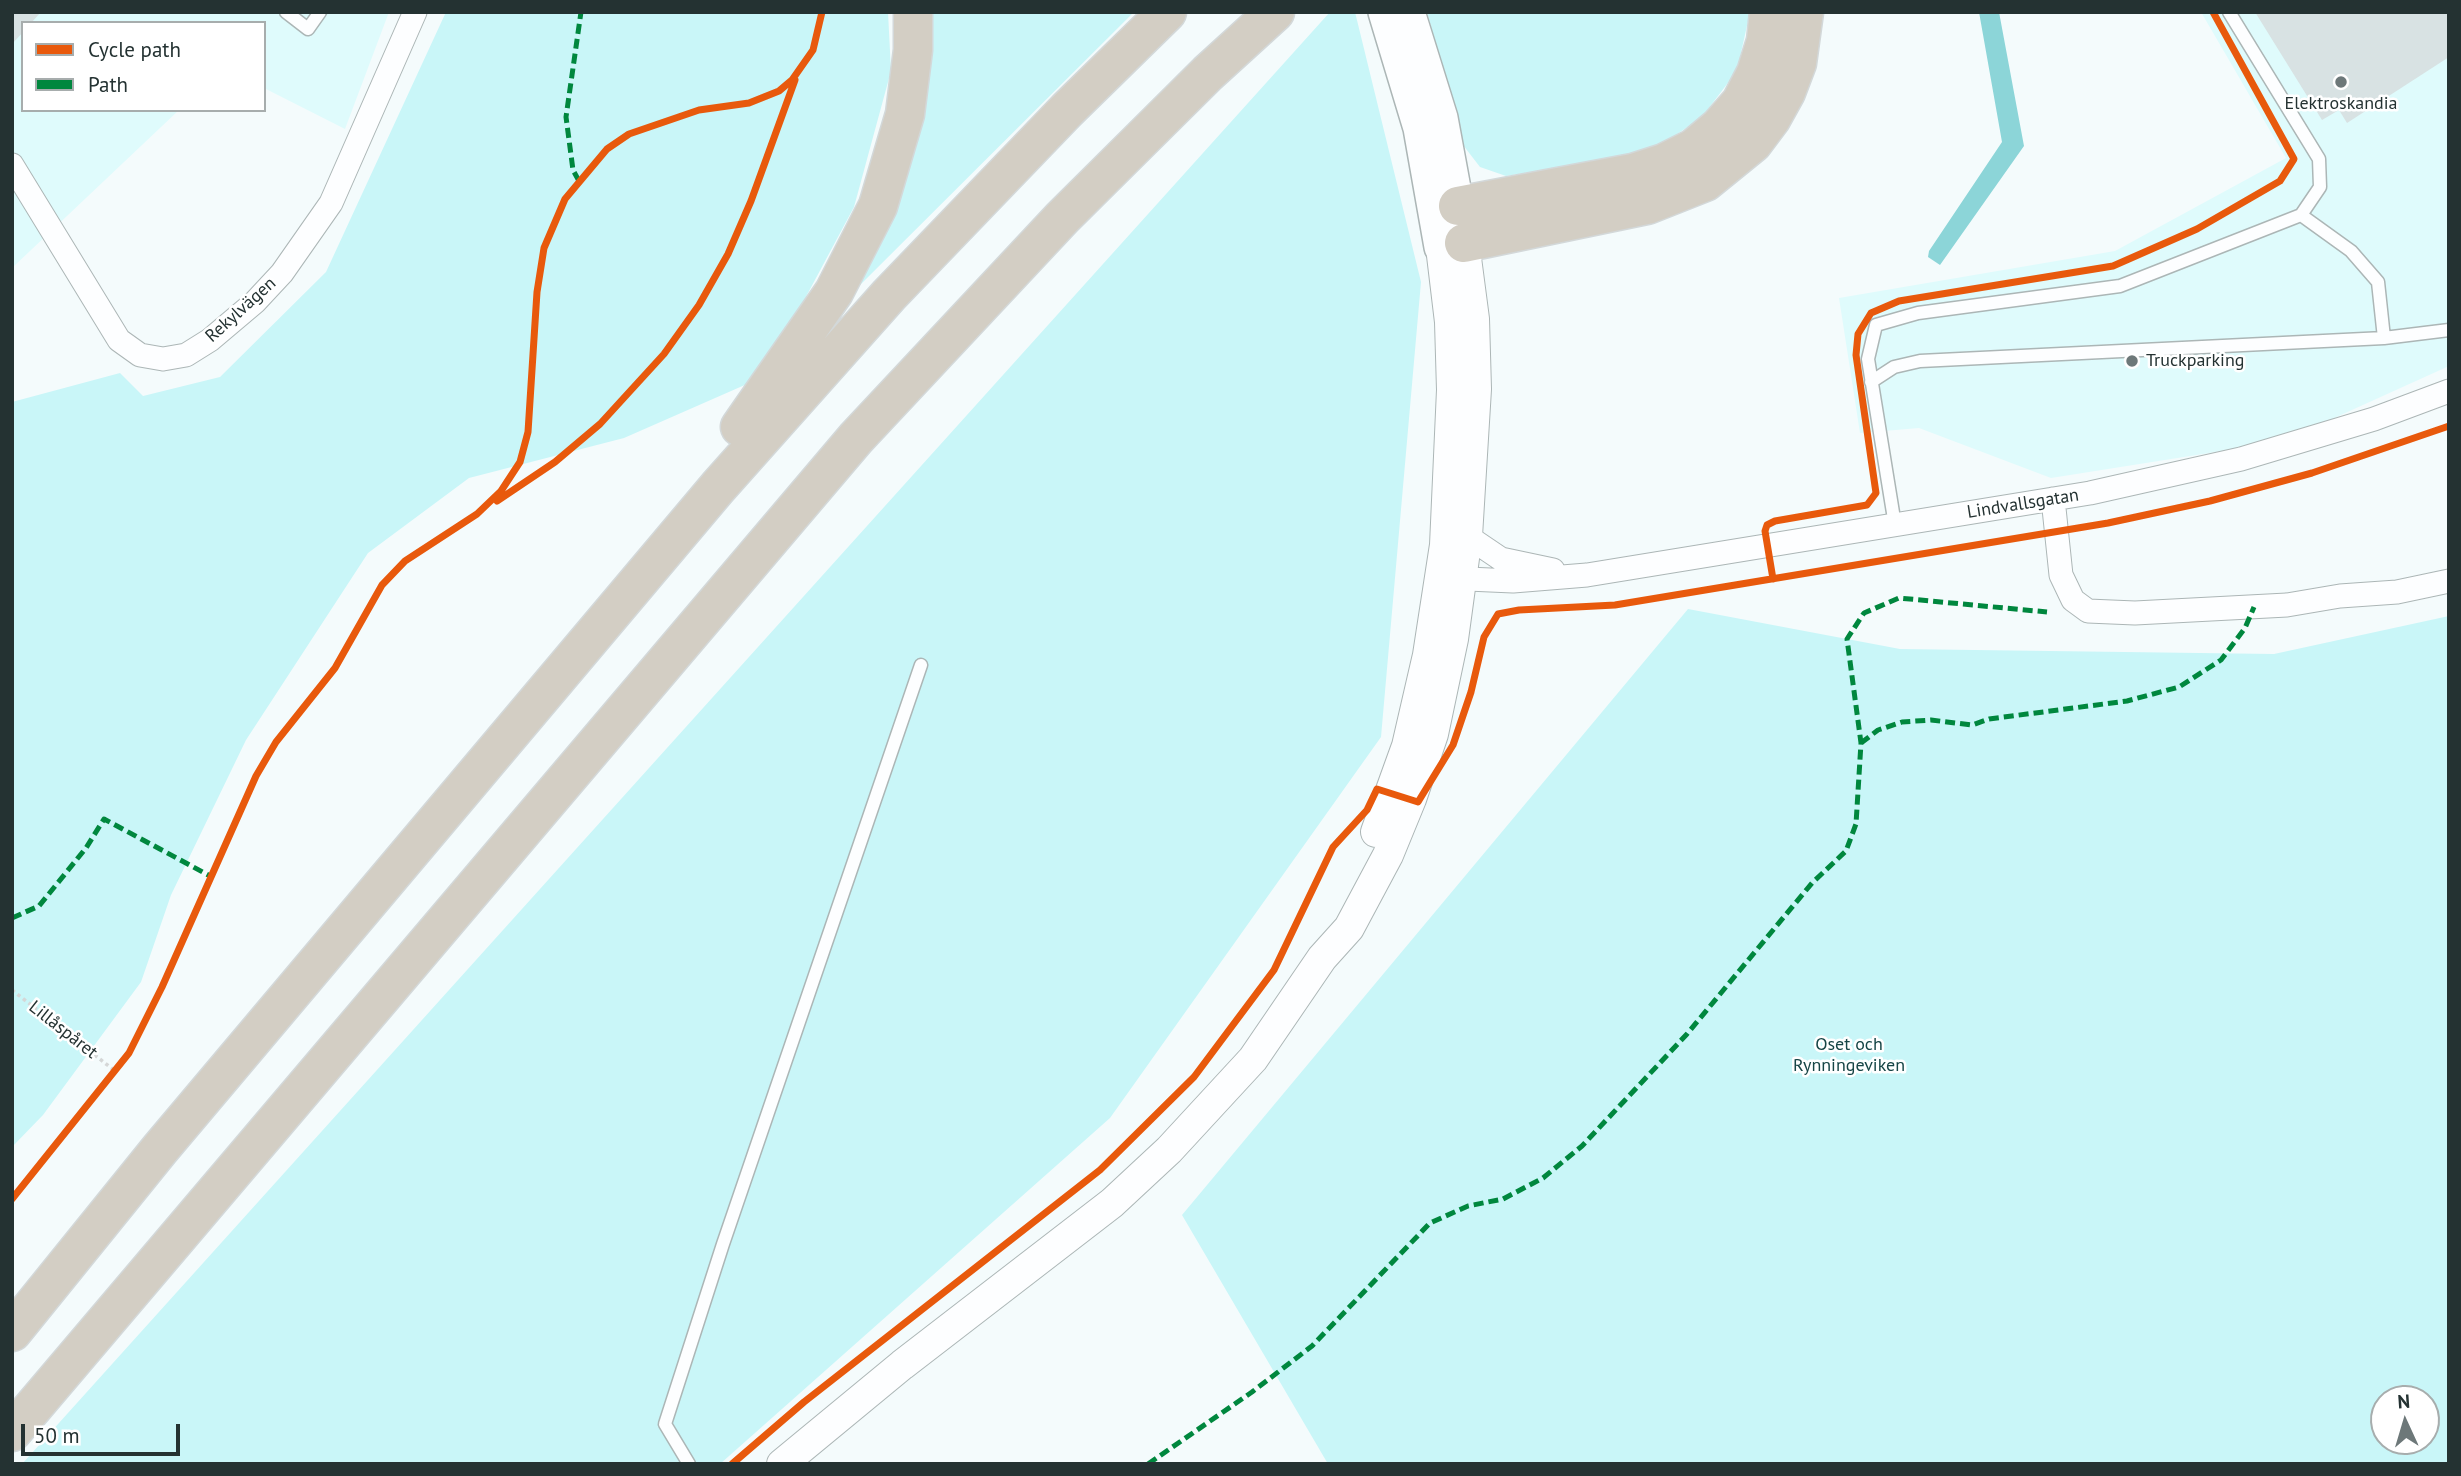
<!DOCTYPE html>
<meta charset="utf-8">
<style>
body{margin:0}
#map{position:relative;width:2461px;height:1476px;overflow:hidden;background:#f4fbfc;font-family:"PT Sans",sans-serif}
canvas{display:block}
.frame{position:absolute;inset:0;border:14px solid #243232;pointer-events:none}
.legend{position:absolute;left:21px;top:21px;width:245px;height:91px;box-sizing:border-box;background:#fff;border:2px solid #a7adad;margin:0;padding:9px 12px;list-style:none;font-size:21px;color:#243232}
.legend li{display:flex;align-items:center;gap:14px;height:35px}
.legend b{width:35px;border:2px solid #a7adad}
.north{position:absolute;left:2370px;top:1385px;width:70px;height:70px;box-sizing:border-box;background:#fff;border:2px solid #a7adad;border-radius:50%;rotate:356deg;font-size:19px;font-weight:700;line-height:28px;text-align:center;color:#243232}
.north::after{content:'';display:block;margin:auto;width:24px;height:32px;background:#6d7879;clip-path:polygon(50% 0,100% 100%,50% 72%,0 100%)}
.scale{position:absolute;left:21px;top:1424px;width:159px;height:32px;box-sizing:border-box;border:4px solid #243232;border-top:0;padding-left:9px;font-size:21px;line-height:24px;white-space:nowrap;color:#243232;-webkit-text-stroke:5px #fff;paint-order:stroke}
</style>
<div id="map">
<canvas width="2461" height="1476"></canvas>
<div class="frame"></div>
<ul class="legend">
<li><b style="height:9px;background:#e8590c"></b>Cycle path</li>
<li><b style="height:9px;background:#00873e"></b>Path</li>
</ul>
<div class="north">N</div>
<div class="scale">50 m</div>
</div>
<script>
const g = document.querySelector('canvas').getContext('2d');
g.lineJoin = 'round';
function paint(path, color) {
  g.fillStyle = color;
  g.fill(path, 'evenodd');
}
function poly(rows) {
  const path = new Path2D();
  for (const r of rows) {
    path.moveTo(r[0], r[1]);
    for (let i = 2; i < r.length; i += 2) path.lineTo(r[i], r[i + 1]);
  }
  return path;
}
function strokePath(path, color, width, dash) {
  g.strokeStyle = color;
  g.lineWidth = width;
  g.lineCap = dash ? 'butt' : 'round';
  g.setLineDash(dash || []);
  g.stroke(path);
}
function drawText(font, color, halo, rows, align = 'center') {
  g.font = font + ' "PT Sans",sans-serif';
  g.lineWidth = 5;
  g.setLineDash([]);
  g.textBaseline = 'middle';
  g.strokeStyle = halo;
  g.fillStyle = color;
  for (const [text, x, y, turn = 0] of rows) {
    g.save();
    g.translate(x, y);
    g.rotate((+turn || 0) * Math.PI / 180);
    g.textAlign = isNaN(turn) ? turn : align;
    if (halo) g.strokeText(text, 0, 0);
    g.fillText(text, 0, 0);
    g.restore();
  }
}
paint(poly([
 [12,12,389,12,345,129,264,88,264,23,23,23,23,110,179,110,12,268],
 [2201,12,2449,12,2449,366,2321,424,2228,450,2051,478,1919,428,1860,433,1839,298,2115,251,2286,158]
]), '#dffbfc');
paint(poly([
 [446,12,888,12,891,71,854,207,763,377,624,438,469,478,368,553,246,740,171,895,141,982,43,1115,12,1147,12,402,120,373,143,396,220,377,326,272],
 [928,12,1134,12,855,290,908,170,929,77],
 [1330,12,1355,12,1421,282,1381,737,1110,1118,720,1464,22,1464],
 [1427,12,1750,12,1737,71,1702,117,1660,146,1612,159,1506,176,1480,167,1463,145],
 [1688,609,1900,649,2274,654,2449,616,2449,1464,1328,1464,1182,1215],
 [2426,1399,2426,1441,2384,1441,2384,1399]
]), '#c9f6f8');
paint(poly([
 [1979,12,1999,12,2024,146,1940,265,1928,257,1929,251,2002,142]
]), '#8cd5d8');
paint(poly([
 [12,12,41,12,31,23,23,23,23,32,12,44],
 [2255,12,2449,12,2449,57,2347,123,2339,110,2322,120]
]), '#d8e2e3');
const service = poly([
 [286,12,308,29,320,12],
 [2301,215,2351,251,2378,282,2384,338],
 [1871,382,1894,367,1920,361,2384,338,2449,330],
 [1895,525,1868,359,1876,325,1918,313,2120,286,2301,215,2320,187,2319,159,2229,12],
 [689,1464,665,1424,723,1244,921,665]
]);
const minor = poly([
 [12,165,119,340,140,355,163,359,186,355,210,340,255,302,282,273,331,203,415,12],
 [2053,499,2061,575,2073,600,2088,611,2135,613,2287,605,2340,596,2397,592,2449,581],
 [1467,536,1501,559,1553,570],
 [1445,578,1513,581,1587,575,2090,493,2241,459,2374,419,2449,391]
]);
const tertiary = poly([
 [1376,832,1407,746,1428,655,1445,545,1452,390,1450,322,1441,247],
 [782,1464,902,1365,1112,1203,1169,1150,1253,1059,1322,958,1349,928,1388,855,1411,799,1433,734,1453,639,1467,536,1476,389,1474,319,1464,243]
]);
const secondary = poly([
 [1385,12,1420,128,1441,247,1464,243,1441,118,1408,12]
]);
const motorway = poly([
 [1458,206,1633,173,1664,163,1694,148,1719,127,1741,102,1756,73,1766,41,1769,12],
 [1464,243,1647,205,1705,182,1753,143,1771,119,1786,92,1797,63,1804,12],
 [740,427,834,292,878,206,905,114,913,50,913,12],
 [12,1332,160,1149,718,487,889,295,1067,110,1167,12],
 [12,1432,856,438,1062,218,1208,73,1275,12]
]);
strokePath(service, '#acb6b6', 15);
strokePath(minor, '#acb6b6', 25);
strokePath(tertiary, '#acb6b6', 32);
strokePath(secondary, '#acb6b6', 36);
strokePath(motorway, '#d3d8d9', 41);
strokePath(poly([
 [12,990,115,1071]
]), '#d5d7d7', 3.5, [3.5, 3.5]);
strokePath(service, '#fdfeff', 12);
strokePath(minor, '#fdfeff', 23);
strokePath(tertiary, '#fdfeff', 30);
strokePath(secondary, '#fdfeff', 33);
strokePath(motorway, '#d3cec4', 38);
strokePath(poly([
 [579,181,573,170,566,117,581,12],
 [1861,743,1878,730,1902,722,1931,720,1972,725,1989,719,2127,701,2179,687,2221,660,2245,628,2254,607],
 [12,918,39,906,86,848,104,819,212,877],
 [1148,1464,1252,1392,1312,1346,1430,1223,1468,1206,1503,1199,1543,1178,1582,1146,1687,1034,1812,883,1846,851,1856,824,1861,743,1847,639,1864,613,1899,598,2047,612]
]), '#00873e', 5, [10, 5]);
strokePath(poly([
 [497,501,555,462,600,424,664,354,699,305,728,254,751,201,795,80],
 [1773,579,1765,531,1767,525,1775,521,1867,505,1876,493,1856,355,1858,334,1871,313,1899,301,2113,266,2197,229,2280,181,2294,159,2213,12],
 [12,1199,129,1053,162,987,256,776,276,742,335,668,382,585,405,561,477,514,501,491,520,462,528,432,537,292,544,248,565,199,607,149,629,134,699,110,749,103,779,91,792,80,813,50,822,12],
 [732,1464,804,1402,1100,1170,1194,1077,1274,970,1333,847,1367,810,1377,789,1418,802,1453,745,1471,692,1484,637,1498,614,1519,610,1615,605,2108,523,2210,501,2312,473,2449,426]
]), '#e8590c', 7);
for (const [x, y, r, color] of [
 [2341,82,7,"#6d7879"],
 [2132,361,7,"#6d7879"]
]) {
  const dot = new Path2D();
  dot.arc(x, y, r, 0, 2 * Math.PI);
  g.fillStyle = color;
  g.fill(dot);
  strokePath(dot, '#fff', 2.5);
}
drawText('18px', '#243232', '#fff', [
 ["Elektroskandia",2341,104],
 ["Truckparking",2146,361,"left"]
]);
drawText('18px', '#243232', '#fff', [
 ["Rekylvägen",241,310,-42],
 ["Lindvallsgatan",2023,504,-9],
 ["Lillåspåret",63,1030,38]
]);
drawText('18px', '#164546', '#fff', [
 ["Oset och",1849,1045],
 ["Rynningeviken",1849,1066]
]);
</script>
